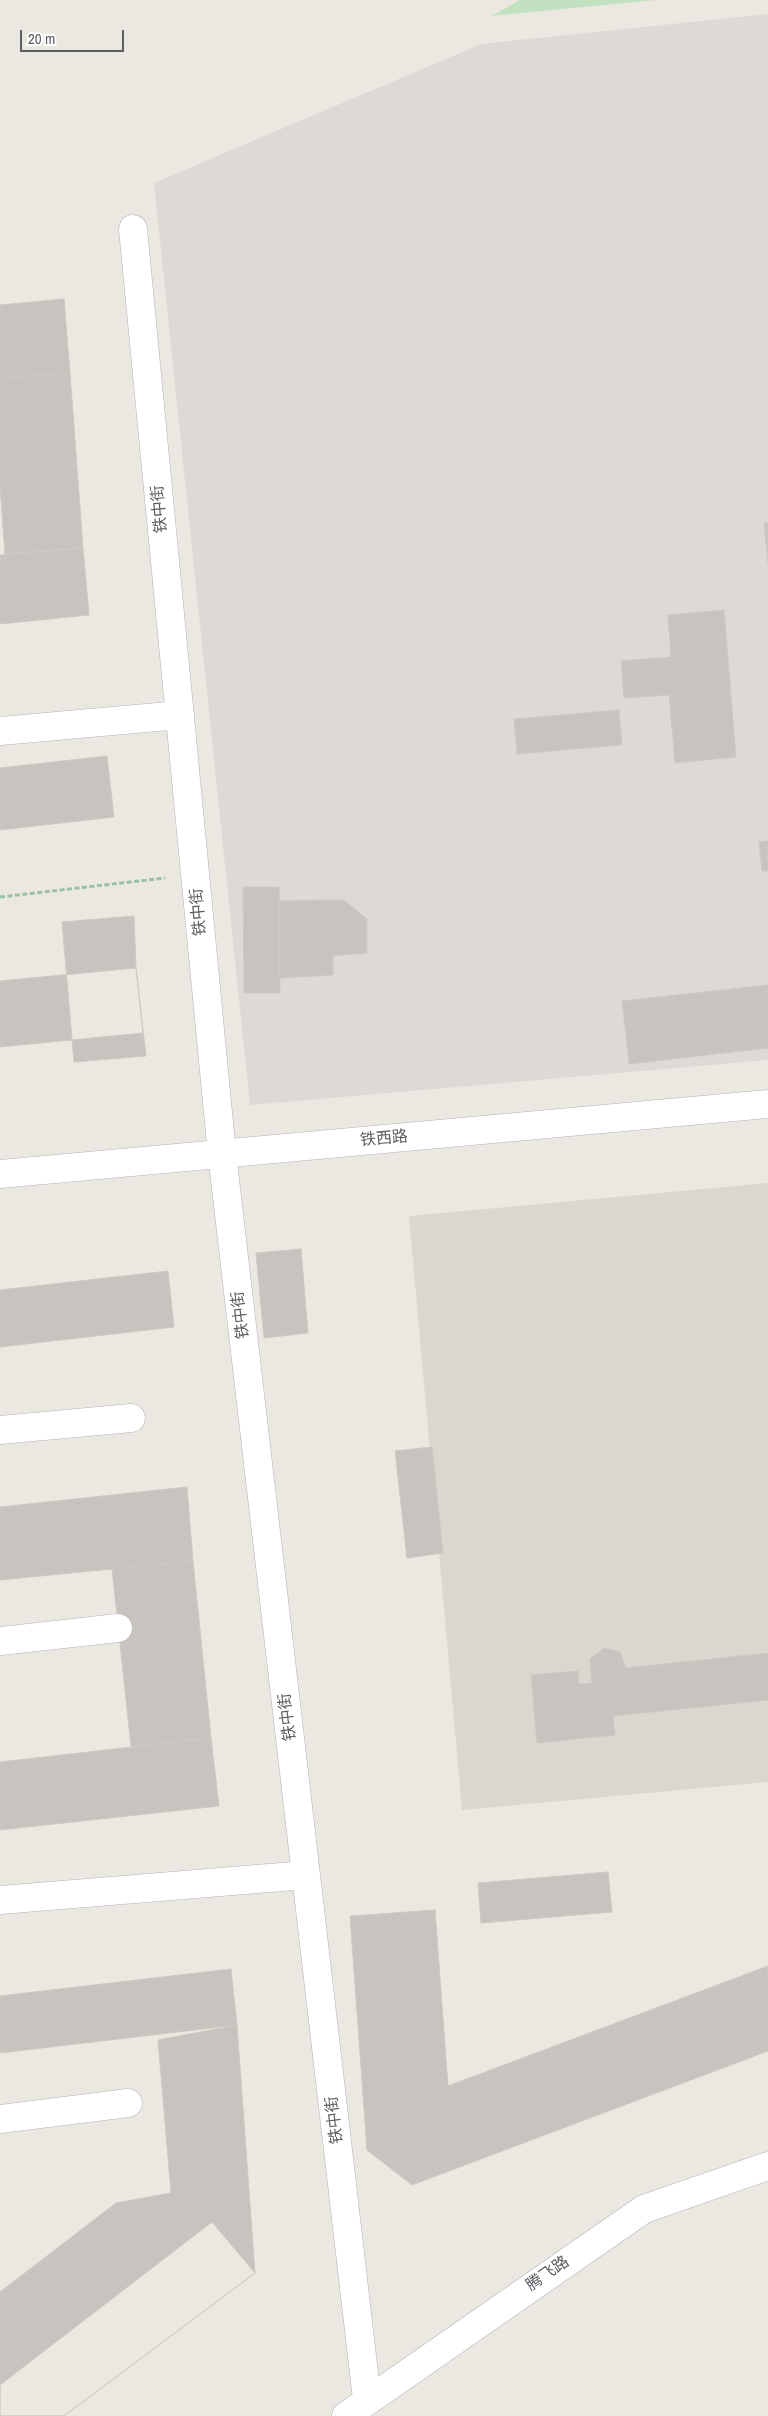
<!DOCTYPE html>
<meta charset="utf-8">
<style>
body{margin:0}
#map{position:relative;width:768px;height:2416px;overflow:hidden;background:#ebe8e1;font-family:"Archivo Narrow",sans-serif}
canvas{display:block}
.scale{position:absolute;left:20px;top:30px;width:104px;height:22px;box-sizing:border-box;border:2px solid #5a5d61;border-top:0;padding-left:6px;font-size:15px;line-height:18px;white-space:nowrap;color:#5a5d61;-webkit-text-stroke:4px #fff;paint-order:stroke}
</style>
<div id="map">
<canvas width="768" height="2416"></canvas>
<div class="scale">20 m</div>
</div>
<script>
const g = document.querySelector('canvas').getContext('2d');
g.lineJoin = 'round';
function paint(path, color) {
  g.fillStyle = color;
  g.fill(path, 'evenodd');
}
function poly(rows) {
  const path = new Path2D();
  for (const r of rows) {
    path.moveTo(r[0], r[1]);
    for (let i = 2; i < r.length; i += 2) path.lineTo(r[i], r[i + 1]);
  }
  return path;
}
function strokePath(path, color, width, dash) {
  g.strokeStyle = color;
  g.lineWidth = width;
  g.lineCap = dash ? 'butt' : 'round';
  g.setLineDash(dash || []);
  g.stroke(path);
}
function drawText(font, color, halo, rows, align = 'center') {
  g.font = font + ' "Archivo Narrow","Noto Sans SC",sans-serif';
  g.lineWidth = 5;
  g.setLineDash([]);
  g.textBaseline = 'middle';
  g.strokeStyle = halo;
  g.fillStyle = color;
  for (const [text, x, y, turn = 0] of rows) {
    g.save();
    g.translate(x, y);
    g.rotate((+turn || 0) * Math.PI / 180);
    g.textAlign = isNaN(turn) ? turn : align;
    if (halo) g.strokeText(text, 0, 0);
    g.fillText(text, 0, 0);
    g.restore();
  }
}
paint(poly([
 [768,14,768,1060,250,1105,154,183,481,44]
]), '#dddad6');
paint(poly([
 [768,1183,768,1782,462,1810,409,1216]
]), '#dbd7d0');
paint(poly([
 [520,0,656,0,491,16]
]), '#c2e1c0');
const building = poly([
 [64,299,70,373,0,378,0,305,64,299],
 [70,373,83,548,5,554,0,486,0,378,70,373],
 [764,523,768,523,768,563,764,523],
 [83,548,89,615,0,624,0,555,83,548],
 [724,610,736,757,675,763,669,695,624,698,621,661,671,657,668,615,724,610],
 [619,710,622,745,517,754,514,719,619,710],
 [107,756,114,817,0,830,0,768,107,756],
 [768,841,768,871,762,871,759,842,768,841],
 [243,887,279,887,280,993,244,993,243,887],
 [328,900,344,900,367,919,367,953,333,956,333,975,280,978,279,901,328,900],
 [134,916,136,968,146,1056,74,1062,62,922,134,916],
 [136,968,143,1033,0,1047,0,981,136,968],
 [768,985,768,1048,629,1064,622,1001,768,985],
 [301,1249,308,1333,264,1338,256,1253,301,1249],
 [168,1271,174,1327,0,1347,0,1290,168,1271],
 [432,1447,443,1553,407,1558,395,1451,432,1447],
 [187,1487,193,1561,0,1580,0,1507,187,1487],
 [193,1561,211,1738,131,1747,112,1569,193,1561],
 [604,1648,620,1652,626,1668,768,1653,768,1700,613,1716,615,1735,537,1743,531,1675,578,1671,579,1684,592,1683,590,1659,604,1648],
 [211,1738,219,1806,0,1830,0,1762,211,1738],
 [608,1872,612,1912,481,1923,478,1883,608,1872],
 [435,1910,448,2086,768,1966,768,2051,412,2185,367,2150,350,1916,435,1910],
 [231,1969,237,2025,0,2053,0,1996,231,1969],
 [237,2025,255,2273,64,2416,0,2416,0,2292,116,2203,171,2193,158,2040,237,2025],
 [212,2222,255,2273,64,2416,0,2416,0,2385,212,2222]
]);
paint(building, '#c7c3be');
strokePath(building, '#cfc9c0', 1);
const minor = poly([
 [133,229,222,1154,367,2399],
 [0,731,180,715],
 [0,1174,768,1104],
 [0,1430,131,1418],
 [0,1641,118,1628],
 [0,1900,306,1875],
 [0,2119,128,2103],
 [346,2416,644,2209,768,2166]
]);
strokePath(minor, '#b2b4b8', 29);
strokePath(poly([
 [0,897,165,878]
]), '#9ac1a2', 3, [5, 2.5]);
strokePath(minor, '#fff', 28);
drawText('16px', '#5a5d61', '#fff', [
 ["铁中街",160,509,-95],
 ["铁中街",199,912,-95],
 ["铁西路",384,1139,-5],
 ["铁中街",241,1315,-97],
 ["铁中街",288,1717,-97],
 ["铁中街",335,2120,-97],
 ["腾飞路",548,2274,-35]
]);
</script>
